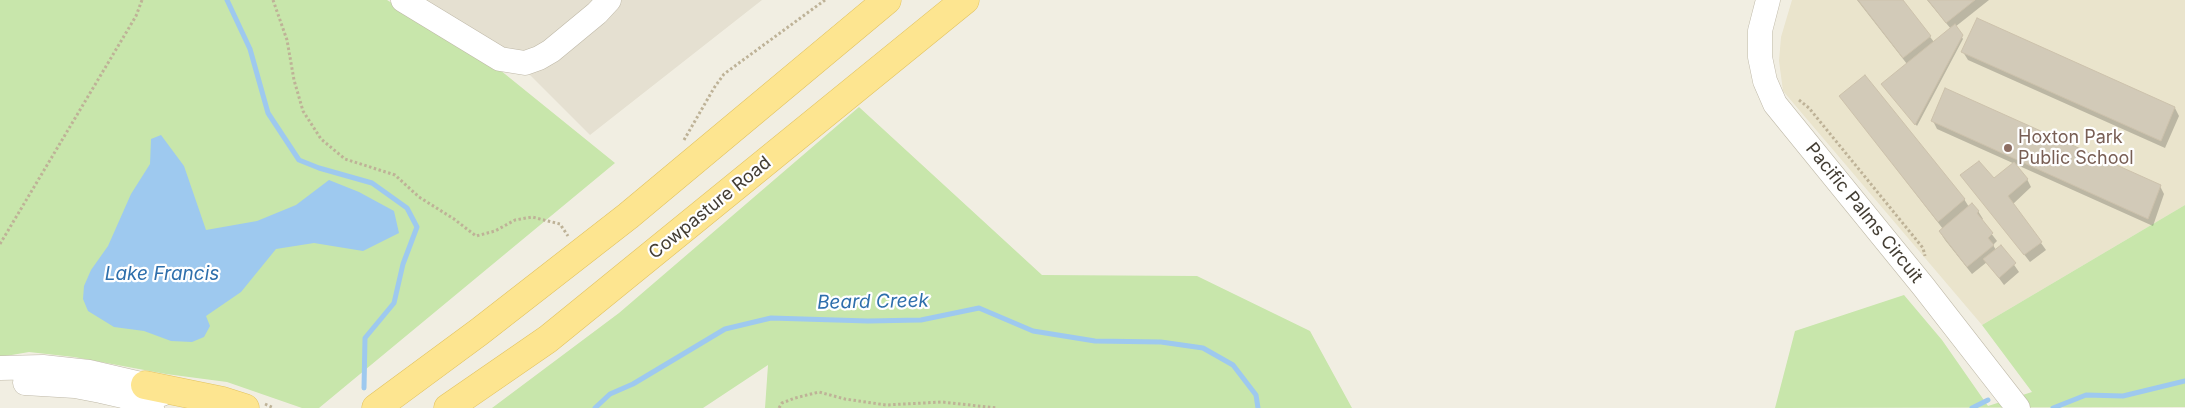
<!DOCTYPE html>
<style>
body{margin:0}
canvas{display:block;background:#f1eee2}
</style>
<canvas width="2185" height="408"></canvas>
<script>
const g = document.querySelector('canvas').getContext('2d');
g.lineJoin = 'round';
function paint(path, color) {
  g.fillStyle = color;
  g.fill(path, 'evenodd');
}
function poly(rows) {
  const path = new Path2D();
  for (const r of rows) {
    path.moveTo(r[0], r[1]);
    for (let i = 2; i < r.length; i += 2) path.lineTo(r[i], r[i + 1]);
  }
  return path;
}
function strokePath(path, color, width, dash) {
  g.strokeStyle = color;
  g.lineWidth = width;
  g.lineCap = dash ? 'butt' : 'round';
  g.setLineDash(dash || []);
  g.stroke(path);
}
function drawText(font, color, halo, rows, align = 'center') {
  g.font = font + ' Inter,sans-serif';
  g.lineWidth = 4.5;
  g.setLineDash([]);
  g.textBaseline = 'middle';
  g.strokeStyle = halo;
  g.fillStyle = color;
  for (const [text, x, y, turn = 0] of rows) {
    g.save();
    g.translate(x, y);
    g.rotate((+turn || 0) * Math.PI / 180);
    g.textAlign = isNaN(turn) ? turn : align;
    if (halo) g.strokeText(text, 0, 0);
    g.fillText(text, 0, 0);
    g.restore();
  }
}
paint(poly([
 [421,0,762,0,590,135,508,53]
]), '#e5e0d1');
paint(poly([
 [1792,0,2185,0,2185,205,1982,325,1783,91,1779,61,1781,37]
]), '#eae4cc');
paint(poly([
 [0,0,387,0,500,70,615,163,319,408,302,408,227,382,166,374,74,357,29,352,0,357],
 [859,107,1042,275,1197,276,1310,331,1352,408,765,408,768,365,703,408,492,408,619,313],
 [2185,205,2185,407,1775,408,1795,331,1904,295,1942,340,1988,406,2032,392,1982,325]
]), '#c8e6ab');
paint(poly([
 [161,135,184,166,206,230,257,221,296,205,329,180,359,192,394,211,399,233,363,251,314,243,276,249,241,292,206,316,210,326,204,337,192,342,171,341,144,331,114,327,88,311,83,299,84,286,91,270,108,246,131,194,150,164,151,139]
]), '#9ec9ef');
paint(poly([
 [1857,0,1902,0,1934,42,1951,29,1927,0,1989,0,1955,27,1963,39,1917,126,1884,86,1907,64],
 [1963,52,2175,108,2179,116,2165,148,1968,60],
 [1840,96,1964,199,1969,207,1978,211,1983,219,1981,220,1997,241,1993,245,1996,250,2001,246,2019,272,2004,285,1987,262,1972,274,1945,240,1940,232,1943,229],
 [1933,121,2160,186,2164,194,2153,226,1937,129],
 [1962,175,1994,180,2027,179,2031,187,2013,204,2046,250,2030,262]
]), '#0003');
strokePath(poly([
 [227,0,250,49,268,113,299,160,319,168,372,183,407,208,417,227,403,264,394,303,365,338,364,388],
 [595,408,610,394,633,384,725,329,771,318,868,321,921,320,979,308,1033,331,1095,341,1161,342,1203,348,1233,365,1256,395,1258,408],
 [1972,408,1988,400],
 [2053,408,2086,395,2123,396,2185,381]
]), '#9ec9ef', 5);
const building = poly([
 [1858,0,1903,0,1931,36,1903,58,1858,0],
 [1928,0,1975,0,1946,23,1928,0],
 [1977,18,2175,107,2161,141,1961,52,1977,18],
 [1955,24,1963,35,1915,125,1881,84,1955,24],
 [1865,75,1965,199,1938,222,1839,96,1865,75],
 [1945,88,2161,185,2148,219,1931,121,1945,88],
 [1979,161,1994,178,2014,162,2028,179,2008,196,2042,242,2024,255,1960,175,1979,161],
 [1972,203,1979,211,1977,213,1993,233,1988,238,1994,245,1967,267,1939,231,1972,203],
 [2001,245,2016,263,1999,278,1983,259,2001,245]
]);
paint(building, '#d2cab8');
strokePath(building, '#cdc2ac', 1);
const minor = poly([
 [403,0,500,59,525,63,539,58,551,51,597,13,609,0],
 [1768,0,1760,31,1760,57,1765,81,1775,104,1923,286,2018,408],
 [0,368,43,367,89,372,145,385,162,394],
 [25,383,75,386,101,391,123,396,152,408]
]);
const major = poly([
 [145,385,223,401,245,408],
 [376,408,479,332,628,216,887,0],
 [448,408,548,339,965,0]
]);
strokePath(minor, '#bfb9a8', 25);
strokePath(major, '#e2c360', 29);
strokePath(poly([
 [273,0,287,40,294,80,303,111,321,139,345,159,395,175,419,197,454,219,476,236,495,231,515,220,532,217,560,224,568,236],
 [1799,100,1809,108,1923,248,1925,256],
 [684,140,714,88,724,74,825,0],
 [0,244,136,16,142,0],
 [265,404,274,408],
 [779,408,782,403,795,398,819,392,845,399,886,405,942,402,997,408]
]), '#beb297', 3, [2.5, 2.5]);
strokePath(minor, '#fff', 24);
strokePath(major, '#fde590', 28);
for (const [x, y, r, color] of [
 [2008,148,5,"#8d6e63"]
]) {
  const dot = new Path2D();
  dot.arc(x, y, r, 0, 2 * Math.PI);
  g.fillStyle = color;
  g.fill(dot);
  strokePath(dot, '#fff', 2);
}
drawText('18px', '#785e54', '#fff', [
 ["Hoxton Park",2018,138],
 ["Public School",2018,159]
], 'left');
drawText('18px', '#433d33', '#fff', [
 ["Cowpasture Road",710,208,-39],
 ["Pacific Palms Circuit",1864,213,51]
]);
drawText('italic 19px', '#2e6fac', '#fff', [
 ["Lake Francis",162,274],
 ["Beard Creek",873,302,-1]
]);
</script>
